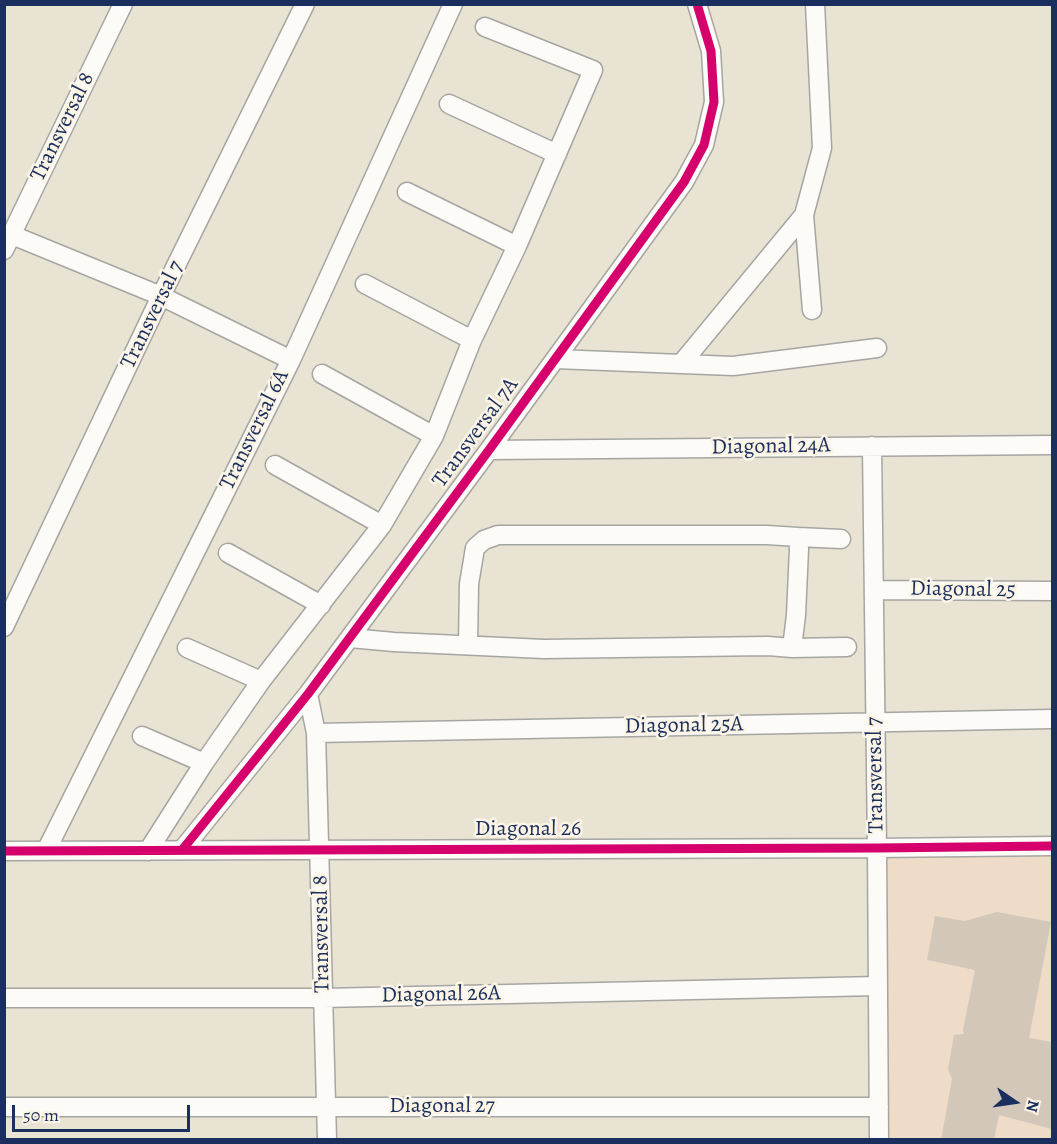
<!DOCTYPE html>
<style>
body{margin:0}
#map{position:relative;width:1057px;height:1144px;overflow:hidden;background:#e8e3d3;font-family:Alegreya,serif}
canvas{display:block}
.frame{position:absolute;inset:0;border:6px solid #1b2f5e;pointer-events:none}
.north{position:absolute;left:985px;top:1072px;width:60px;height:60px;-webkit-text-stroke:4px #fcf5e5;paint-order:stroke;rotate:103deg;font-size:16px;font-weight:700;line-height:24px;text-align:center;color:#1b2f5e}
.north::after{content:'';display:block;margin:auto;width:21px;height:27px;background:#1b2f5e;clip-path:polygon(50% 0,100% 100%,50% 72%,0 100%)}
.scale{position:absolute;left:12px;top:1105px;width:178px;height:27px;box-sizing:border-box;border:3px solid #1b2f5e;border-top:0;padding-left:8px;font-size:18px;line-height:21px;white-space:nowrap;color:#1b2f5e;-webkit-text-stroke:4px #fcf5e5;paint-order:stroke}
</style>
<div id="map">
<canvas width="1057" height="1144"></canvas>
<div class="frame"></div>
<div class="north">N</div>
<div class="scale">50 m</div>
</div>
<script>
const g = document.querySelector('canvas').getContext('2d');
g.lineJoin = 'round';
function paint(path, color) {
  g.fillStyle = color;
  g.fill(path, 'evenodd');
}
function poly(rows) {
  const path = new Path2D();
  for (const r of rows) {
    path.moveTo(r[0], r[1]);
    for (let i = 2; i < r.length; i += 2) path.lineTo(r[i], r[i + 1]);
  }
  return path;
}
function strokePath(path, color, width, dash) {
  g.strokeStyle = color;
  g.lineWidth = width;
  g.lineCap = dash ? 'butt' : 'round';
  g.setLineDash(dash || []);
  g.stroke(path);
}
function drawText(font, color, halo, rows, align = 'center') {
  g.font = font + ' Alegreya,serif';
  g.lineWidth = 5;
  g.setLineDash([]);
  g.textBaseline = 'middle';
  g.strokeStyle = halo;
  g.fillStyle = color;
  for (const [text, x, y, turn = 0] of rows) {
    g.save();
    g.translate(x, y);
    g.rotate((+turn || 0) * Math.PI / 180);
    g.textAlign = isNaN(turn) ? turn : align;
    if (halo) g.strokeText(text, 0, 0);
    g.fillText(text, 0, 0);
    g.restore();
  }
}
paint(poly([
 [1052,846,1052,1139,879,1139,877,848]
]), '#eedbc8');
paint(poly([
 [997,912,1051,922,1029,1038,1052,1042,1052,1129,999,1115,994,1140,941,1140,952,1079,948,1069,954,1035,964,1034,963,1030,975,970,927,960,935,916,965,921]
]), '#d3c7b9');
const street = poly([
 [449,104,557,154],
 [407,192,517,246],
 [12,235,161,296,291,360],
 [4,250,123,4],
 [365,284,472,340],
 [812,310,804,215,822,148,815,4],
 [555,359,733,366,877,348],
 [681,364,804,215],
 [322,374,434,436],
 [872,446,877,848,879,1140],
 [489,450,1052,445],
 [275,465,382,525],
 [798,537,841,539],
 [228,553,321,605],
 [874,590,1052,591],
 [4,627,161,296,305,4],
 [350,638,394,642,544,649,768,646,792,648,796,615,799,549,798,537,767,535,498,535,484,540,475,548,469,584,468,645],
 [187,648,261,681],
 [792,648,847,647],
 [308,694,316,733,327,1140],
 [316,733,1052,719],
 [142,736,204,763],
 [182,850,308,694,489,450,684,182,704,145,714,102,711,51,697,4],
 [4,851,877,848,1052,846],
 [46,851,291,360,453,4],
 [148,851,204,763,261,681,382,525,434,436,472,340,517,246,593,70,485,27],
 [4,998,323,998,878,986],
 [4,1107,879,1107]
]);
strokePath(street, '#a6a5a2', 21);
strokePath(street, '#fcfbf8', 18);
strokePath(poly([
 [182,850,308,694,489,450,684,182,704,145,714,102,711,51,697,4],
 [4,851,877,848,1052,846]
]), '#d6006c', 9);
drawText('22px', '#1b2f5e', '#fcf5e5', [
 ["Transversal 8",63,127,-64],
 ["Transversal 7",153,315,-64],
 ["Transversal 6A",255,430,-64],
 ["Transversal 7A",476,433,-54],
 ["Diagonal 24A",771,447,-1],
 ["Diagonal 25",963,590,1],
 ["Diagonal 25A",684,726,-1],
 ["Transversal 7",876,775,-91],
 ["Diagonal 26",528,830],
 ["Transversal 8",322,934,-91],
 ["Diagonal 26A",441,995,-1],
 ["Diagonal 27",442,1107]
]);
</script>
